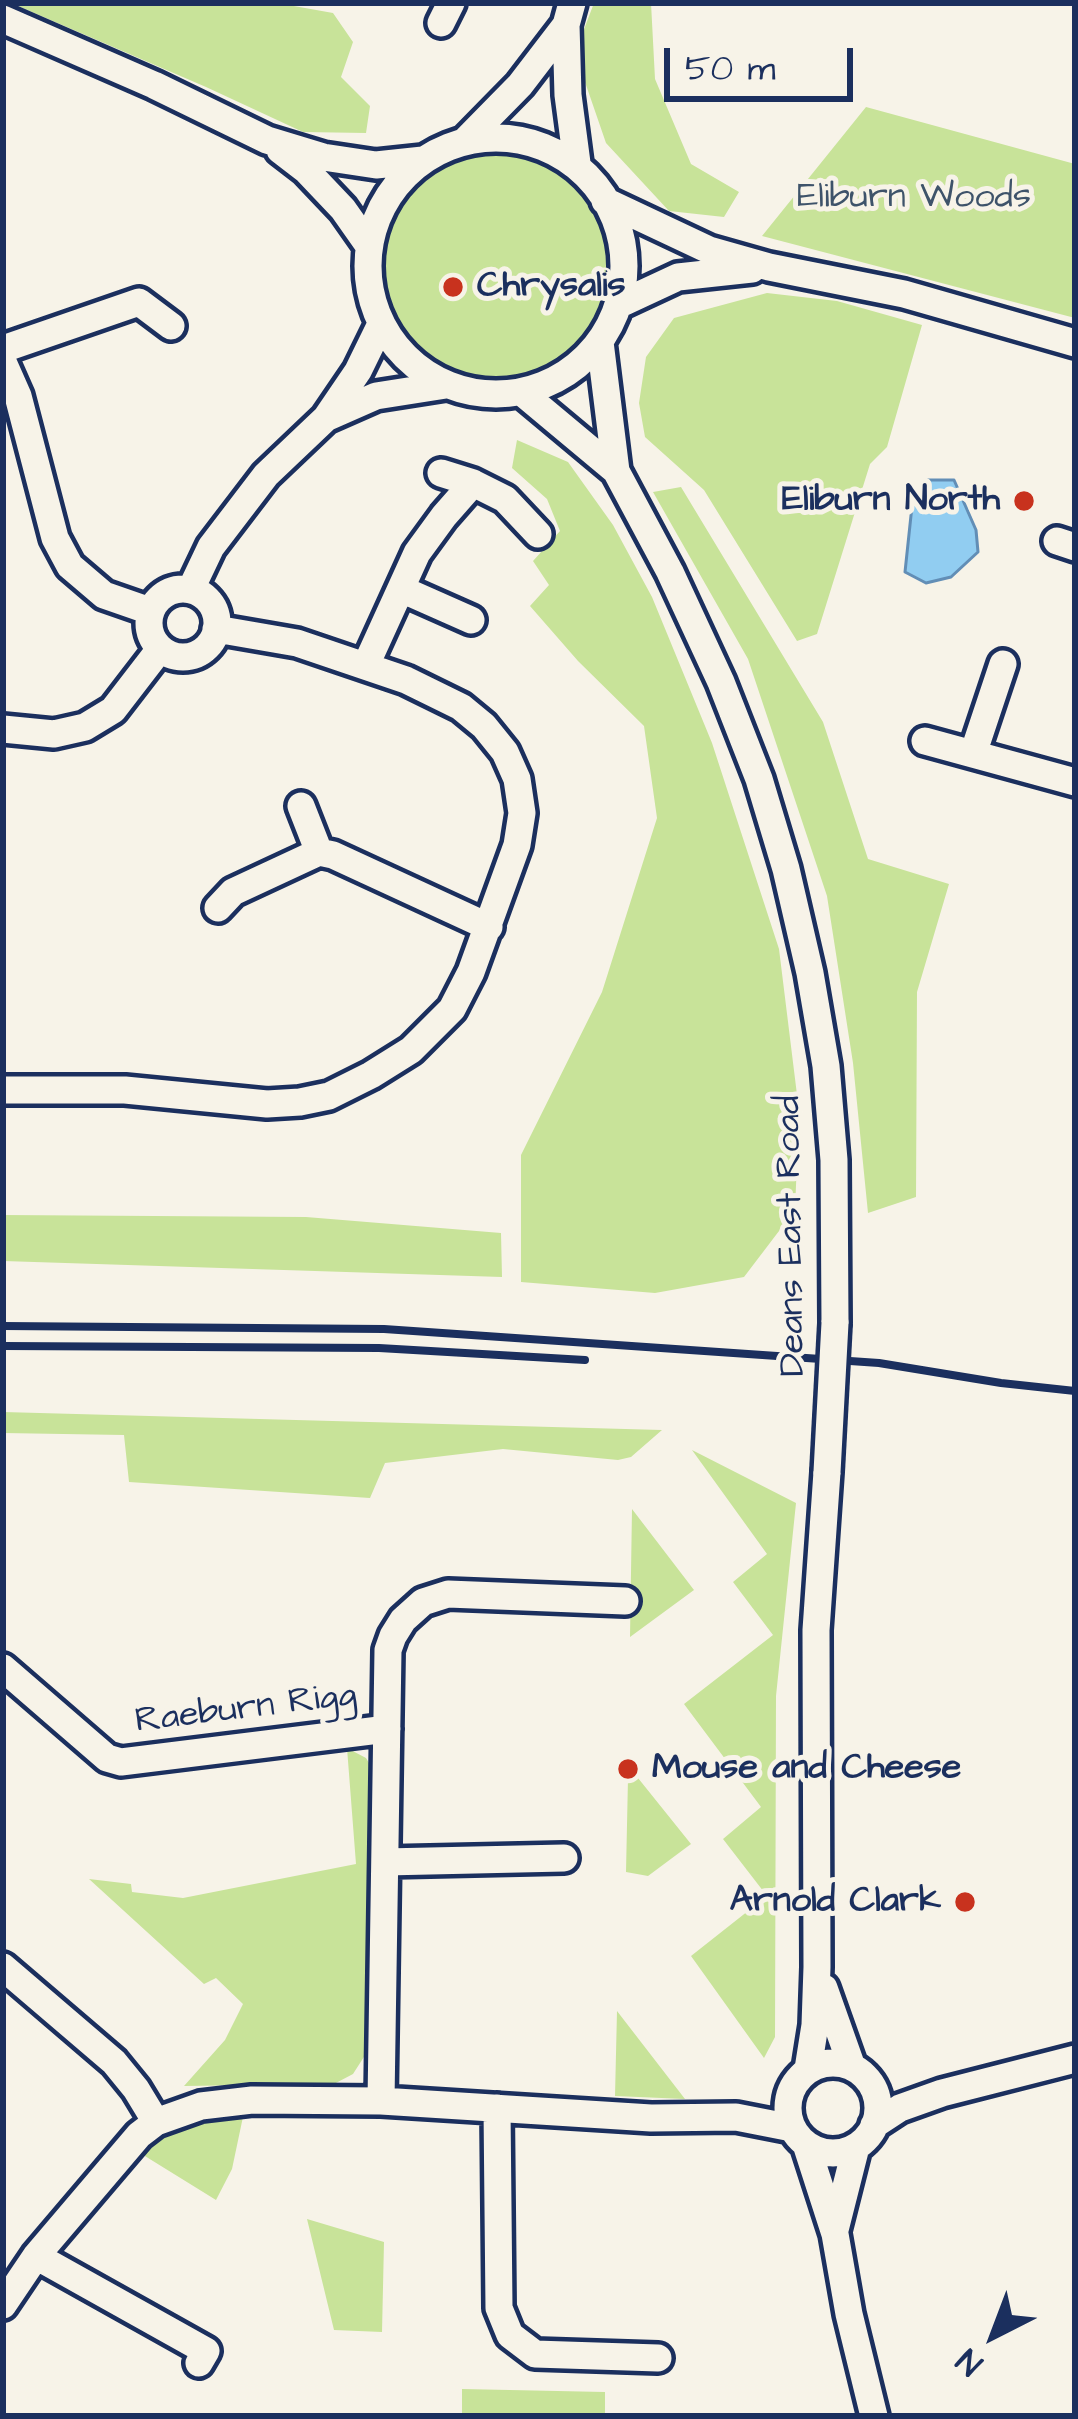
<!DOCTYPE html>
<style>
body{margin:0}
#map{position:relative;width:1078px;height:2419px;overflow:hidden;background:#f7f3e8;font-family:"Architects Daughter",sans-serif}
canvas{display:block}
.frame{position:absolute;inset:0;border:6px solid #1b2f5e;pointer-events:none}
.north{position:absolute;left:934px;top:2275px;width:120px;height:120px;-webkit-text-stroke:9px #f7f3e8;paint-order:stroke;rotate:222deg;font-size:33px;font-weight:700;line-height:48px;text-align:center;color:#1b2f5e}
.north::after{content:'';display:block;margin:auto;width:42px;height:54px;background:#1b2f5e;clip-path:polygon(50% 0,100% 100%,50% 72%,0 100%)}
.scale{position:absolute;left:664px;top:48px;width:189px;height:54px;box-sizing:border-box;border:6px solid #1b2f5e;border-top:0;padding-left:15px;font-size:36px;line-height:42px;white-space:nowrap;color:#1b2f5e;-webkit-text-stroke:9px #f7f3e8;paint-order:stroke}
</style>
<div id="map">
<canvas width="1078" height="2419"></canvas>
<div class="frame"></div>
<div class="north">N</div>
<div class="scale">50 m</div>
</div>
<script>
const g = document.querySelector('canvas').getContext('2d');
g.lineJoin = 'round';
function paint(path, color) {
  g.fillStyle = color;
  g.fill(path, 'evenodd');
}
function poly(rows) {
  const path = new Path2D();
  for (const r of rows) {
    if (r.length === 3) {
      path.moveTo(r[0] + r[2], r[1]);
      path.arc(r[0], r[1], r[2], 0, 2 * Math.PI);
      continue;
    }
    path.moveTo(r[0], r[1]);
    for (let i = 2; i < r.length; i += 2) path.lineTo(r[i], r[i + 1]);
  }
  return path;
}
function strokePath(path, color, width, dash) {
  g.strokeStyle = color;
  g.lineWidth = width;
  g.lineCap = dash ? 'butt' : 'round';
  g.setLineDash(dash || []);
  g.stroke(path);
}
function drawText(font, color, halo, rows, align = 'center') {
  g.font = font + ' "Architects Daughter",sans-serif';
  g.lineWidth = 10;
  g.setLineDash([]);
  g.textBaseline = 'middle';
  g.strokeStyle = halo;
  g.fillStyle = color;
  for (const [text, x, y, turn = 0] of rows) {
    g.save();
    g.translate(x, y);
    g.rotate((+turn || 0) * Math.PI / 180);
    g.textAlign = isNaN(turn) ? turn : align;
    if (halo) g.strokeText(text, 0, 0);
    g.fillText(text, 0, 0);
    g.restore();
  }
}
paint(poly([
 [11,3,277,3,333,13,353,42,341,77,370,106,366,133,303,132,206,87],
 [594,3,651,3,655,79,691,164,739,192,724,217,669,211,606,143,575,53],
 [866,107,1075,164,1075,318,762,236],
 [496,264,114],
 [767,293,837,301,922,325,887,447,870,464,817,634,797,641,704,490,645,437,639,403,646,357,674,318],
 [517,440,568,462,613,525,652,597,712,743,779,949,799,1111,795,1210,744,1277,655,1293,521,1282,521,1155,602,992,657,818,644,726,578,661,530,606,549,585,533,561,560,531,547,499,512,468],
 [681,487,823,722,868,859,949,884,917,992,916,1197,868,1213,853,1063,827,896,748,659,653,492],
 [3,1215,306,1217,501,1233,502,1277,3,1261],
 [3,1412,662,1430,631,1457,618,1460,503,1449,385,1463,370,1498,129,1482,124,1435,3,1433],
 [692,1450,796,1503,776,1696,775,2037,764,2058,691,1956,767,1896,723,1839,761,1807,684,1704,773,1635,733,1582,767,1554],
 [632,1509,694,1590,630,1637],
 [347,1748,366,1758,375,1773,369,2049,353,2074,334,2084,184,2086,225,2040,243,2004,216,1978,204,1984,89,1879,131,1884,132,1892,183,1898,356,1864],
 [628,1778,638,1778,691,1844,648,1876,626,1872],
 [617,2011,685,2099,615,2096],
 [244,2112,232,2169,216,2200,140,2153,162,2136,203,2117],
 [307,2219,384,2242,382,2332,334,2330],
 [462,2389,605,2392,605,2416,462,2416]
]), '#c8e399');
const water = poly([
 [928,480,954,480,976,530,978,552,951,577,926,583,905,572,912,506,928,480]
]);
paint(water, '#91cdf1');
strokePath(water, '#628eb6', 3);
const minor = poly([
 [572,3,566,25,568,95,577,163],
 [3,19,154,85,267,140,323,157,376,165,423,160],
 [441,23,451,3],
 [496,266,128],
 [467,139,520,85,566,25],
 [280,150,306,170,343,209,369,246],
 [605,201,709,250,769,267,904,294,1075,343],
 [620,304,678,277,752,269],
 [600,342,616,471,670,572,721,682,759,779,786,869,810,973,826,1066,834,1160,835,1323],
 [3,349,139,302,171,326],
 [3,362,18,396,55,538,70,566,104,595,150,611],
 [525,395,616,471],
 [326,418,376,396,446,385],
 [441,473,473,483],
 [1057,541,1075,547],
 [183,623,34],
 [191,589,211,547,266,475,326,418,358,371,381,324],
 [401,589,471,620],
 [366,665,417,553,444,516,473,483,505,499,538,534],
 [3,729,54,734,85,727,113,710,160,649],
 [925,741,1075,782],
 [973,754,1003,664],
 [301,806,319,852],
 [218,908,233,892,319,852,333,855,489,927],
 [3,1090,125,1090,267,1104,300,1102,329,1096,371,1075,411,1050,452,1009,471,972,517,845,522,813,517,779,505,752,484,726,461,707,406,680,297,643,216,629],
 [3,1668,107,1758,121,1762,387,1729],
 [385,1862,564,1858],
 [3,1967,114,2062,136,2089,156,2122],
 [824,1988,852,2067],
 [833,2108,45],
 [808,2069,815,2025,817,1967,816,1630,827,1472],
 [381,2101,388,1650,393,1636,403,1620,423,1602,448,1594,625,1601],
 [497,2108,499,2308,510,2335,535,2354,658,2358],
 [874,2125,900,2108,942,2093,1075,2059],
 [806,2144,835,2234,849,2314,874,2416],
 [835,2230,856,2147],
 [36,2256,206,2351,199,2363],
 [3,2305,36,2256,139,2135,156,2122,201,2106,252,2100,381,2101,651,2118,736,2117,792,2128]
]);
strokePath(minor, '#1b2f5e', 36);
strokePath(minor, '#f7f3e8', 27);
strokePath(poly([
 [3,1326,384,1329,879,1363,1001,1383,1075,1391],
 [3,1346,379,1348,585,1360]
]), '#1b2f5e', 8);
const minorBridge = poly([
 [827,1472,835,1323]
]);
strokePath(minorBridge, '#1b2f5e', 36, []);
strokePath(minorBridge, '#f7f3e8', 27);
for (const [x, y, r, color] of [
 [453,287,12,"#c8321e"],
 [1024,501,12,"#c8321e"],
 [628,1769,12,"#c8321e"],
 [965,1902,12,"#c8321e"]
]) {
  const dot = new Path2D();
  dot.arc(x, y, r, 0, 2 * Math.PI);
  g.fillStyle = color;
  g.fill(dot);
  strokePath(dot, '#f7f3e8', 4.5);
}
drawText('36px', '#3e536a', '#f7f3e8', [
 ["Eliburn Woods",914,198]
]);
drawText('bold 36px', '#1b2f5e', '#f7f3e8', [
 ["Chrysalis",477,287],
 ["Eliburn North",1000,501,"right"],
 ["Mouse and Cheese",652,1769],
 ["Arnold Clark",941,1902,"right"]
], 'left');
drawText('36px', '#1b2f5e', '#f7f3e8', [
 ["Deans East Road",793,1236,-91],
 ["Raeburn Rigg",246,1710,-7]
]);
</script>
